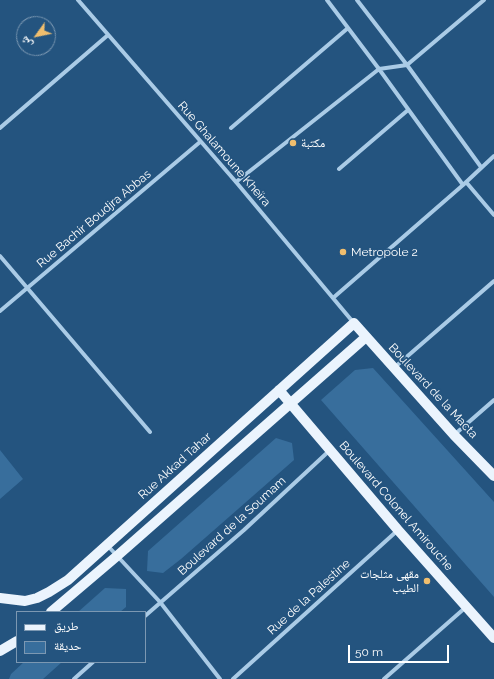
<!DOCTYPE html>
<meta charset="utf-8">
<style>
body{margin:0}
#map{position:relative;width:494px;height:679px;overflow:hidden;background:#24547f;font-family:Raleway,"Noto Naskh Arabic",sans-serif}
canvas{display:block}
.legend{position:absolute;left:16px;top:611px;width:130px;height:52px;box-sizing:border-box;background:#24547f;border:1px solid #7c98b2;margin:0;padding:5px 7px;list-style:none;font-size:12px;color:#fff}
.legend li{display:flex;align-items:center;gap:8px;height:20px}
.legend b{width:20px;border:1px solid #7c98b2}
.north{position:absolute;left:16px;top:16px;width:40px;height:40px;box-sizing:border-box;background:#24547f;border:1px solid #7c98b2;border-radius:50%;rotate:237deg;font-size:11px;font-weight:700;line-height:16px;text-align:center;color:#fff}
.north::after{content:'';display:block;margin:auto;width:14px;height:18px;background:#f0be6e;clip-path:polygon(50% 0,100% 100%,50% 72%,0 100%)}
.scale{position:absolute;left:348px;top:645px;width:101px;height:18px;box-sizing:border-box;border:2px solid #fff;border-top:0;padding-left:5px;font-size:12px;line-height:14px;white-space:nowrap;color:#fff;-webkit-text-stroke:3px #24547f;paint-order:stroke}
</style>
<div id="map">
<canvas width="494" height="679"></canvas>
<ul class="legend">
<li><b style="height:5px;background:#ebf4fd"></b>طريق</li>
<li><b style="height:11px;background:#386e9c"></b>حديقة</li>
</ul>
<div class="north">ش</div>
<div class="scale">50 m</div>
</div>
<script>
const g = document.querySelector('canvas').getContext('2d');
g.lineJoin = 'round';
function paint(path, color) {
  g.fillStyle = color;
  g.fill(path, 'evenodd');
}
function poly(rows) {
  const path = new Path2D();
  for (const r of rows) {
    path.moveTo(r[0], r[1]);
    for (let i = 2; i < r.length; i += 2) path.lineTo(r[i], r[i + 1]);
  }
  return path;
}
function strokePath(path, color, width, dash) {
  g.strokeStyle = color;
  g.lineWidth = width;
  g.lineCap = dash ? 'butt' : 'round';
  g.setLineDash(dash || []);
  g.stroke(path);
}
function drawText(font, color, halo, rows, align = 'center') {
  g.font = font + ' Raleway,"Noto Naskh Arabic",sans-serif';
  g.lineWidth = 3.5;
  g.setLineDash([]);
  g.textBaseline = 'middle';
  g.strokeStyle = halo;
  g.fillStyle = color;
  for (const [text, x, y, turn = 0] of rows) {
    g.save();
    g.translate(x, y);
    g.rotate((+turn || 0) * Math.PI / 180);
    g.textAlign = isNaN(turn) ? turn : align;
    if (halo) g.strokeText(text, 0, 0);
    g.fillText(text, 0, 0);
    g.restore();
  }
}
paint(poly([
 [373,368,494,502,494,597,321,400,355,370],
 [276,438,292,443,294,460,181,559,163,573,147,571,148,551],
 [0,450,23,479,0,499],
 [105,588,126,589,126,607,120,612,78,612],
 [24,662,62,662,43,679,9,679,11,674]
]), '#386e9c');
strokePath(poly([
 [78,0,236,182,353,322],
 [327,0,379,69,463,185],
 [357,0,407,65,481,167],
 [0,128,108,35],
 [231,128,348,28],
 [339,169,408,110],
 [236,182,379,69,407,65,484,0],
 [466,182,494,215],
 [0,256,150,432],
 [333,298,463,185,494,156],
 [0,311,200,142],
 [395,367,494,281],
 [454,435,494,400],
 [107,545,160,602,220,679],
 [145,616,244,530,329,451],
 [74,679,93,662],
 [233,679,398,530],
 [384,679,466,607]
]), '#aacbe6', 4);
strokePath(poly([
 [279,390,398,530,494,638],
 [0,598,25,601,37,598,49,592,68,580,354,323,454,435,494,476],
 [51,612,117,556,366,337],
 [0,651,17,641]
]), '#ebf4fd', 10);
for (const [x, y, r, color] of [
 [293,143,4,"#f0be6e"],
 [343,252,4,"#f0be6e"],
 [427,581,4,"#f0be6e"]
]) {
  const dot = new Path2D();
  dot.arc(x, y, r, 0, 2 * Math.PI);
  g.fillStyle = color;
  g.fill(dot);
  strokePath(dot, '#24547f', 1.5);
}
drawText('12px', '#fff', '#24547f', [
 ["مكتبة",301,143],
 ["Metropole 2",351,252],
 ["مقهى مثلجات",419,574,"right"],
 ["الطيب",419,588,"right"]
], 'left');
drawText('12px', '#fff', '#24547f', [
 ["Rue Ghalamoune Kheïra",224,154,49],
 ["Rue Bachir Boudjra Abbas",94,219,-40],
 ["Boulevard de la Macta",433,391,47],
 ["Rue Akkad Tahar",175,466,-42],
 ["Boulevard Colonel Amirouche",396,506,49],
 ["Boulevard de la Soumam",232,526,-42],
 ["Rue de la Palestine",309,597,-42]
]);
</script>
